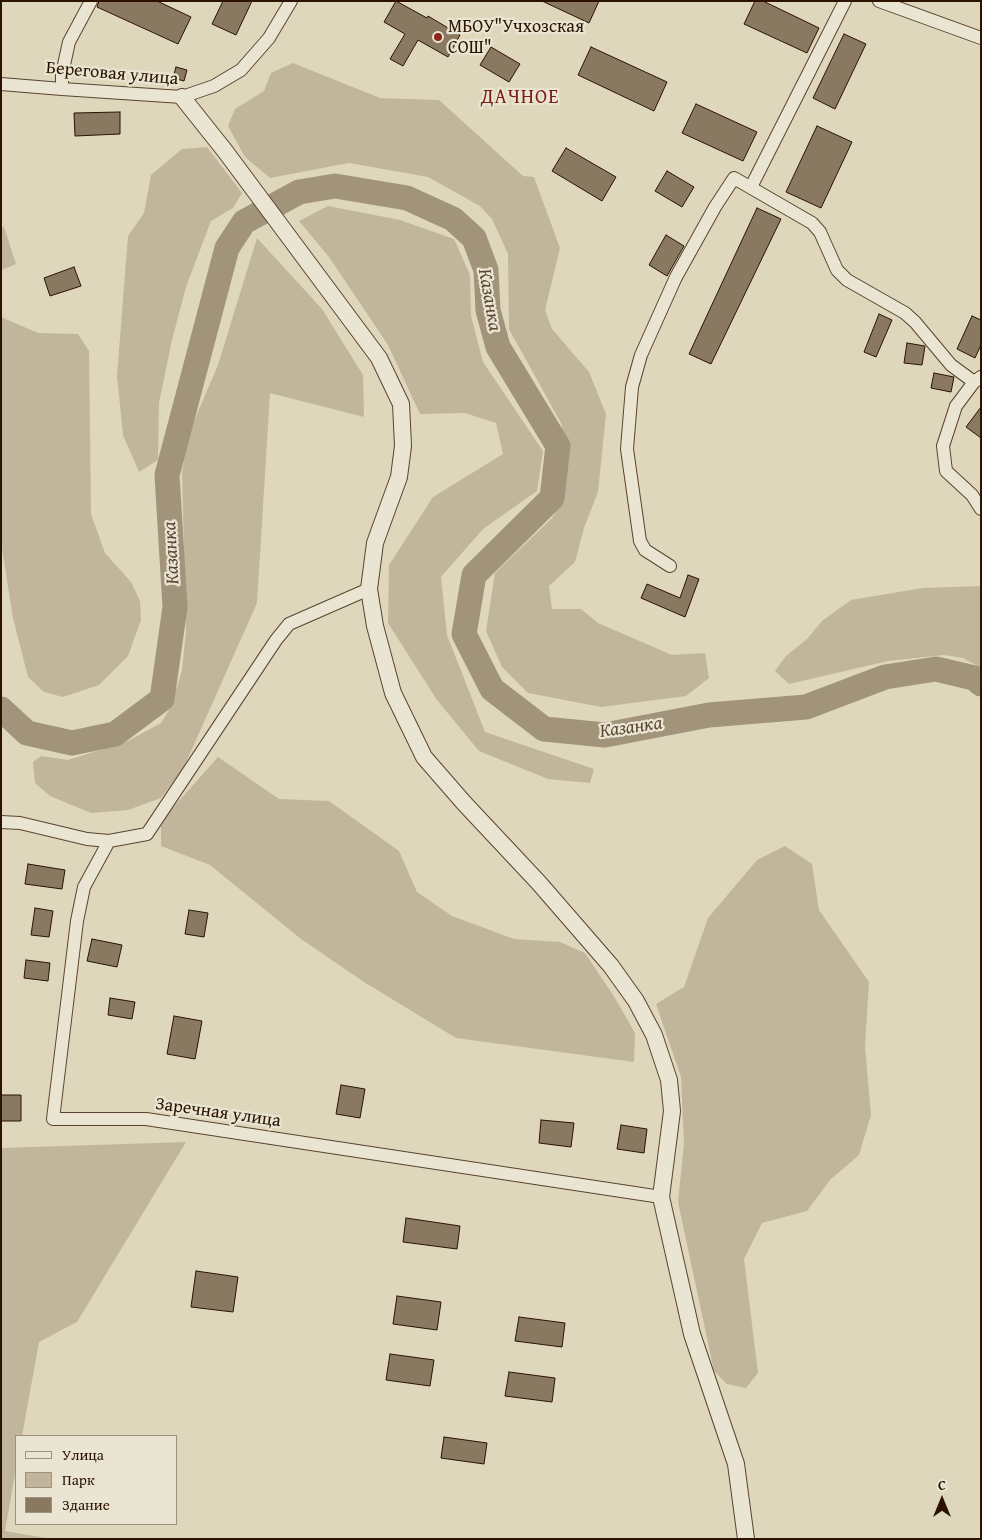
<!DOCTYPE html>
<meta charset="utf-8">
<style>
body{margin:0}
#map{position:relative;width:982px;height:1540px;overflow:hidden;background:#dfd7bb;font-family:"Gentium Book Plus",serif}
canvas{display:block}
.frame{position:absolute;inset:0;border:2px solid #2c1300;pointer-events:none}
.legend{position:absolute;left:15px;top:1435px;width:162px;height:90px;box-sizing:border-box;background:#eae5d3;border:1px solid #9e917f;margin:0;padding:6px 9px;list-style:none;font-size:15px;color:#2c1300}
.legend li{display:flex;align-items:center;gap:10px;height:25px}
.legend b{width:25px;border:1px solid #9e917f}
.north{position:absolute;left:917px;top:1475px;width:50px;height:50px;-webkit-text-stroke:4px #eae5d3;paint-order:stroke;rotate:0deg;font-size:14px;font-weight:700;line-height:20px;text-align:center;color:#2c1300}
.north::after{content:'';display:block;margin:auto;width:18px;height:22px;background:#2c1300;clip-path:polygon(50% 0,100% 100%,50% 72%,0 100%)}
</style>
<div id="map">
<canvas width="982" height="1540"></canvas>
<div class="frame"></div>
<ul class="legend">
<li><b style="height:6px;background:#eae5d3"></b>Улица</li>
<li><b style="height:14px;background:#c1b69b"></b>Парк</li>
<li><b style="height:14px;background:#897961"></b>Здание</li>
</ul>
<div class="north">С</div>
</div>
<script>
const g = document.querySelector('canvas').getContext('2d');
g.lineJoin = 'round';
function paint(path, color) {
  g.fillStyle = color;
  g.fill(path, 'evenodd');
}
function poly(rows) {
  const path = new Path2D();
  for (const r of rows) {
    path.moveTo(r[0], r[1]);
    for (let i = 2; i < r.length; i += 2) path.lineTo(r[i], r[i + 1]);
  }
  return path;
}
function strokePath(path, color, width, dash) {
  g.strokeStyle = color;
  g.lineWidth = width;
  g.lineCap = dash ? 'butt' : 'round';
  g.setLineDash(dash || []);
  g.stroke(path);
}
function drawText(font, color, halo, rows, align = 'center') {
  g.font = font + ' "Gentium Book Plus",serif';
  g.lineWidth = 4.5;
  g.setLineDash([]);
  g.textBaseline = 'middle';
  g.strokeStyle = halo;
  g.fillStyle = color;
  for (const [text, x, y, turn = 0] of rows) {
    g.save();
    g.translate(x, y);
    g.rotate((+turn || 0) * Math.PI / 180);
    g.textAlign = isNaN(turn) ? turn : align;
    if (halo) g.strokeText(text, 0, 0);
    g.fillText(text, 0, 0);
    g.restore();
  }
}
paint(poly([
 [293,63,380,98,439,100,523,176,534,177,560,248,545,310,552,329,589,372,606,414,598,492,584,528,575,562,549,586,552,609,581,609,598,623,672,655,705,653,709,678,686,696,601,707,528,693,502,667,486,631,495,573,552,518,562,501,565,482,562,425,509,329,508,254,492,219,480,206,428,177,349,163,270,178,245,157,228,126,235,109,264,91,271,73],
 [207,147,242,193,233,208,211,221,186,287,172,340,159,403,158,460,139,472,123,435,117,376,128,236,144,213,151,175,182,149],
 [328,206,400,220,454,239,470,275,471,316,483,362,543,451,537,491,483,529,441,577,447,635,485,732,594,769,590,783,548,779,479,751,437,700,388,623,389,565,433,497,503,454,496,423,465,413,420,414,388,345,329,257,299,221],
 [4,227,16,264,1,270,1,228],
 [257,238,322,309,363,375,364,417,270,393,257,603,184,767,161,798,128,810,91,813,50,796,35,783,33,762,41,756,68,760,126,742,161,723,171,707,182,670,186,632,182,473,188,435,218,365],
 [1,317,38,333,78,334,89,351,91,514,105,553,131,582,140,601,141,620,128,656,99,685,63,697,44,692,28,677,13,618,1,542],
 [981,586,981,668,963,658,944,655,888,661,789,684,775,671,786,656,807,639,822,621,851,600,923,588],
 [218,757,279,799,329,801,399,851,417,892,452,916,514,939,560,942,585,953,615,998,635,1033,634,1062,456,1038,364,982,301,939,210,865,161,846,161,821],
 [785,846,812,864,819,910,869,982,865,1046,871,1115,859,1155,830,1180,807,1211,762,1223,744,1259,758,1373,746,1388,727,1384,714,1371,678,1202,684,1143,681,1077,656,1004,684,987,708,918,757,860],
 [186,1142,77,1322,39,1342,22,1436,16,1436,16,1468,5,1531,52,1539,1,1539,1,1148]
]), '#c1b69b');
strokePath(poly([
 [1,709,27,733,72,743,115,734,162,699,175,607,167,475,227,248,244,222,299,192,335,186,407,198,453,219,474,238,486,270,488,310,498,347,558,446,552,498,474,575,464,634,492,689,544,729,605,735,709,715,806,707,885,677,936,669,974,678,981,684]
]), '#a2947b', 25);
const building = poly([
 [99,1,157,1,191,17,178,44,97,7,99,1],
 [223,1,252,1,236,35,212,24,223,1],
 [396,1,427,18,428,16,460,35,448,57,418,40,403,66,390,59,405,34,384,22,396,1],
 [542,1,599,1,589,23,542,1],
 [755,1,763,1,819,28,807,53,744,24,755,1],
 [844,34,866,44,835,109,813,98,844,34],
 [491,47,520,64,509,82,480,65,491,47],
 [591,47,667,82,654,111,578,75,591,47],
 [176,67,187,70,184,81,173,78,176,67],
 [696,104,757,132,743,161,682,133,696,104],
 [120,112,120,134,75,136,74,113,120,112],
 [817,126,852,142,821,208,786,192,817,126],
 [566,148,616,177,602,201,552,171,566,148],
 [667,171,694,187,682,207,655,191,667,171],
 [757,208,781,219,711,364,689,354,757,208],
 [666,235,684,246,667,276,649,265,666,235],
 [74,267,81,286,50,296,44,278,74,267],
 [879,314,892,320,876,357,864,352,879,314],
 [972,316,981,320,981,345,975,358,957,349,972,316],
 [907,343,925,346,922,365,904,363,907,343],
 [934,373,954,377,951,392,931,388,934,373],
 [981,407,981,438,966,427,981,407],
 [688,575,699,579,685,617,641,598,647,584,680,598,688,575],
 [28,864,65,870,62,889,25,884,28,864],
 [35,908,53,911,49,937,31,935,35,908],
 [189,910,208,913,204,937,185,934,189,910],
 [92,939,122,945,117,967,87,961,92,939],
 [26,960,50,963,48,981,24,978,26,960],
 [110,998,135,1002,132,1019,108,1015,110,998],
 [174,1016,202,1021,195,1059,167,1054,174,1016],
 [341,1085,365,1089,360,1118,336,1114,341,1085],
 [1,1095,21,1095,21,1121,1,1121,1,1095],
 [541,1120,574,1123,571,1147,539,1143,541,1120],
 [621,1125,647,1129,644,1153,617,1149,621,1125],
 [406,1218,460,1226,457,1249,403,1242,406,1218],
 [196,1271,238,1277,233,1312,191,1307,196,1271],
 [397,1296,441,1302,437,1330,393,1324,397,1296],
 [519,1317,565,1323,562,1347,515,1341,519,1317],
 [390,1354,434,1360,430,1386,386,1380,390,1354],
 [509,1372,555,1378,552,1402,505,1396,509,1372],
 [444,1437,487,1443,484,1464,441,1458,444,1437]
]);
paint(building, '#897961');
strokePath(building, '#2c1300', 1);
const minor = poly([
 [879,1,981,38],
 [1,84,62,89,182,97,214,86,241,70,269,38,291,1],
 [62,89,62,74,69,42,91,1],
 [751,187,845,1],
 [981,377,974,382,956,406,943,446,946,471,972,495,981,509],
 [670,566,645,550,640,541,627,449,632,387,641,355,676,277,715,207,734,178,812,223,820,232,837,270,847,280,905,313,915,322,951,365,974,382],
 [1,822,20,823,87,839,109,841,147,834,276,640,289,624,369,589],
 [109,841,84,887,77,921,53,1119,146,1119,661,1197]
]);
const tertiary = poly([
 [182,97,225,151,379,358,401,404,403,446,399,477,375,543,369,589,375,626,393,693,424,757,464,803,539,883,611,966,636,1001,654,1035,669,1080,672,1111,661,1197,692,1334,736,1464,746,1539]
]);
strokePath(minor, '#59442f', 14);
strokePath(tertiary, '#59442f', 18);
strokePath(minor, '#eae5d3', 12);
strokePath(tertiary, '#eae5d3', 16);
for (const [x, y, r, color] of [
 [438,37,5,"#8f2418"]
]) {
  const dot = new Path2D();
  dot.arc(x, y, r, 0, 2 * Math.PI);
  g.fillStyle = color;
  g.fill(dot);
  strokePath(dot, '#eae5d3', 2);
}
drawText('18px', '#2c1300', '#eae5d3', [
 ["МБОУ\"Учхозская",448,27],
 ["СОШ\"",448,48]
], 'left');
drawText('18px', '#2c1300', '#eae5d3', [
 ["Береговая улица",112,74,5],
 ["Заречная улица",218,1113,8]
]);
drawText('italic 19px', '#5b4731', '#eae5d3', [
 ["Казанка",489,300,80],
 ["Казанка",172,553,-93],
 ["Казанка",631,728,-8]
]);
g.letterSpacing = '1px';
drawText('20px', '#7a1f14', '#eae5d3', [
 ["ДАЧНОЕ",520,98]
]);
g.letterSpacing = '0px';
</script>
